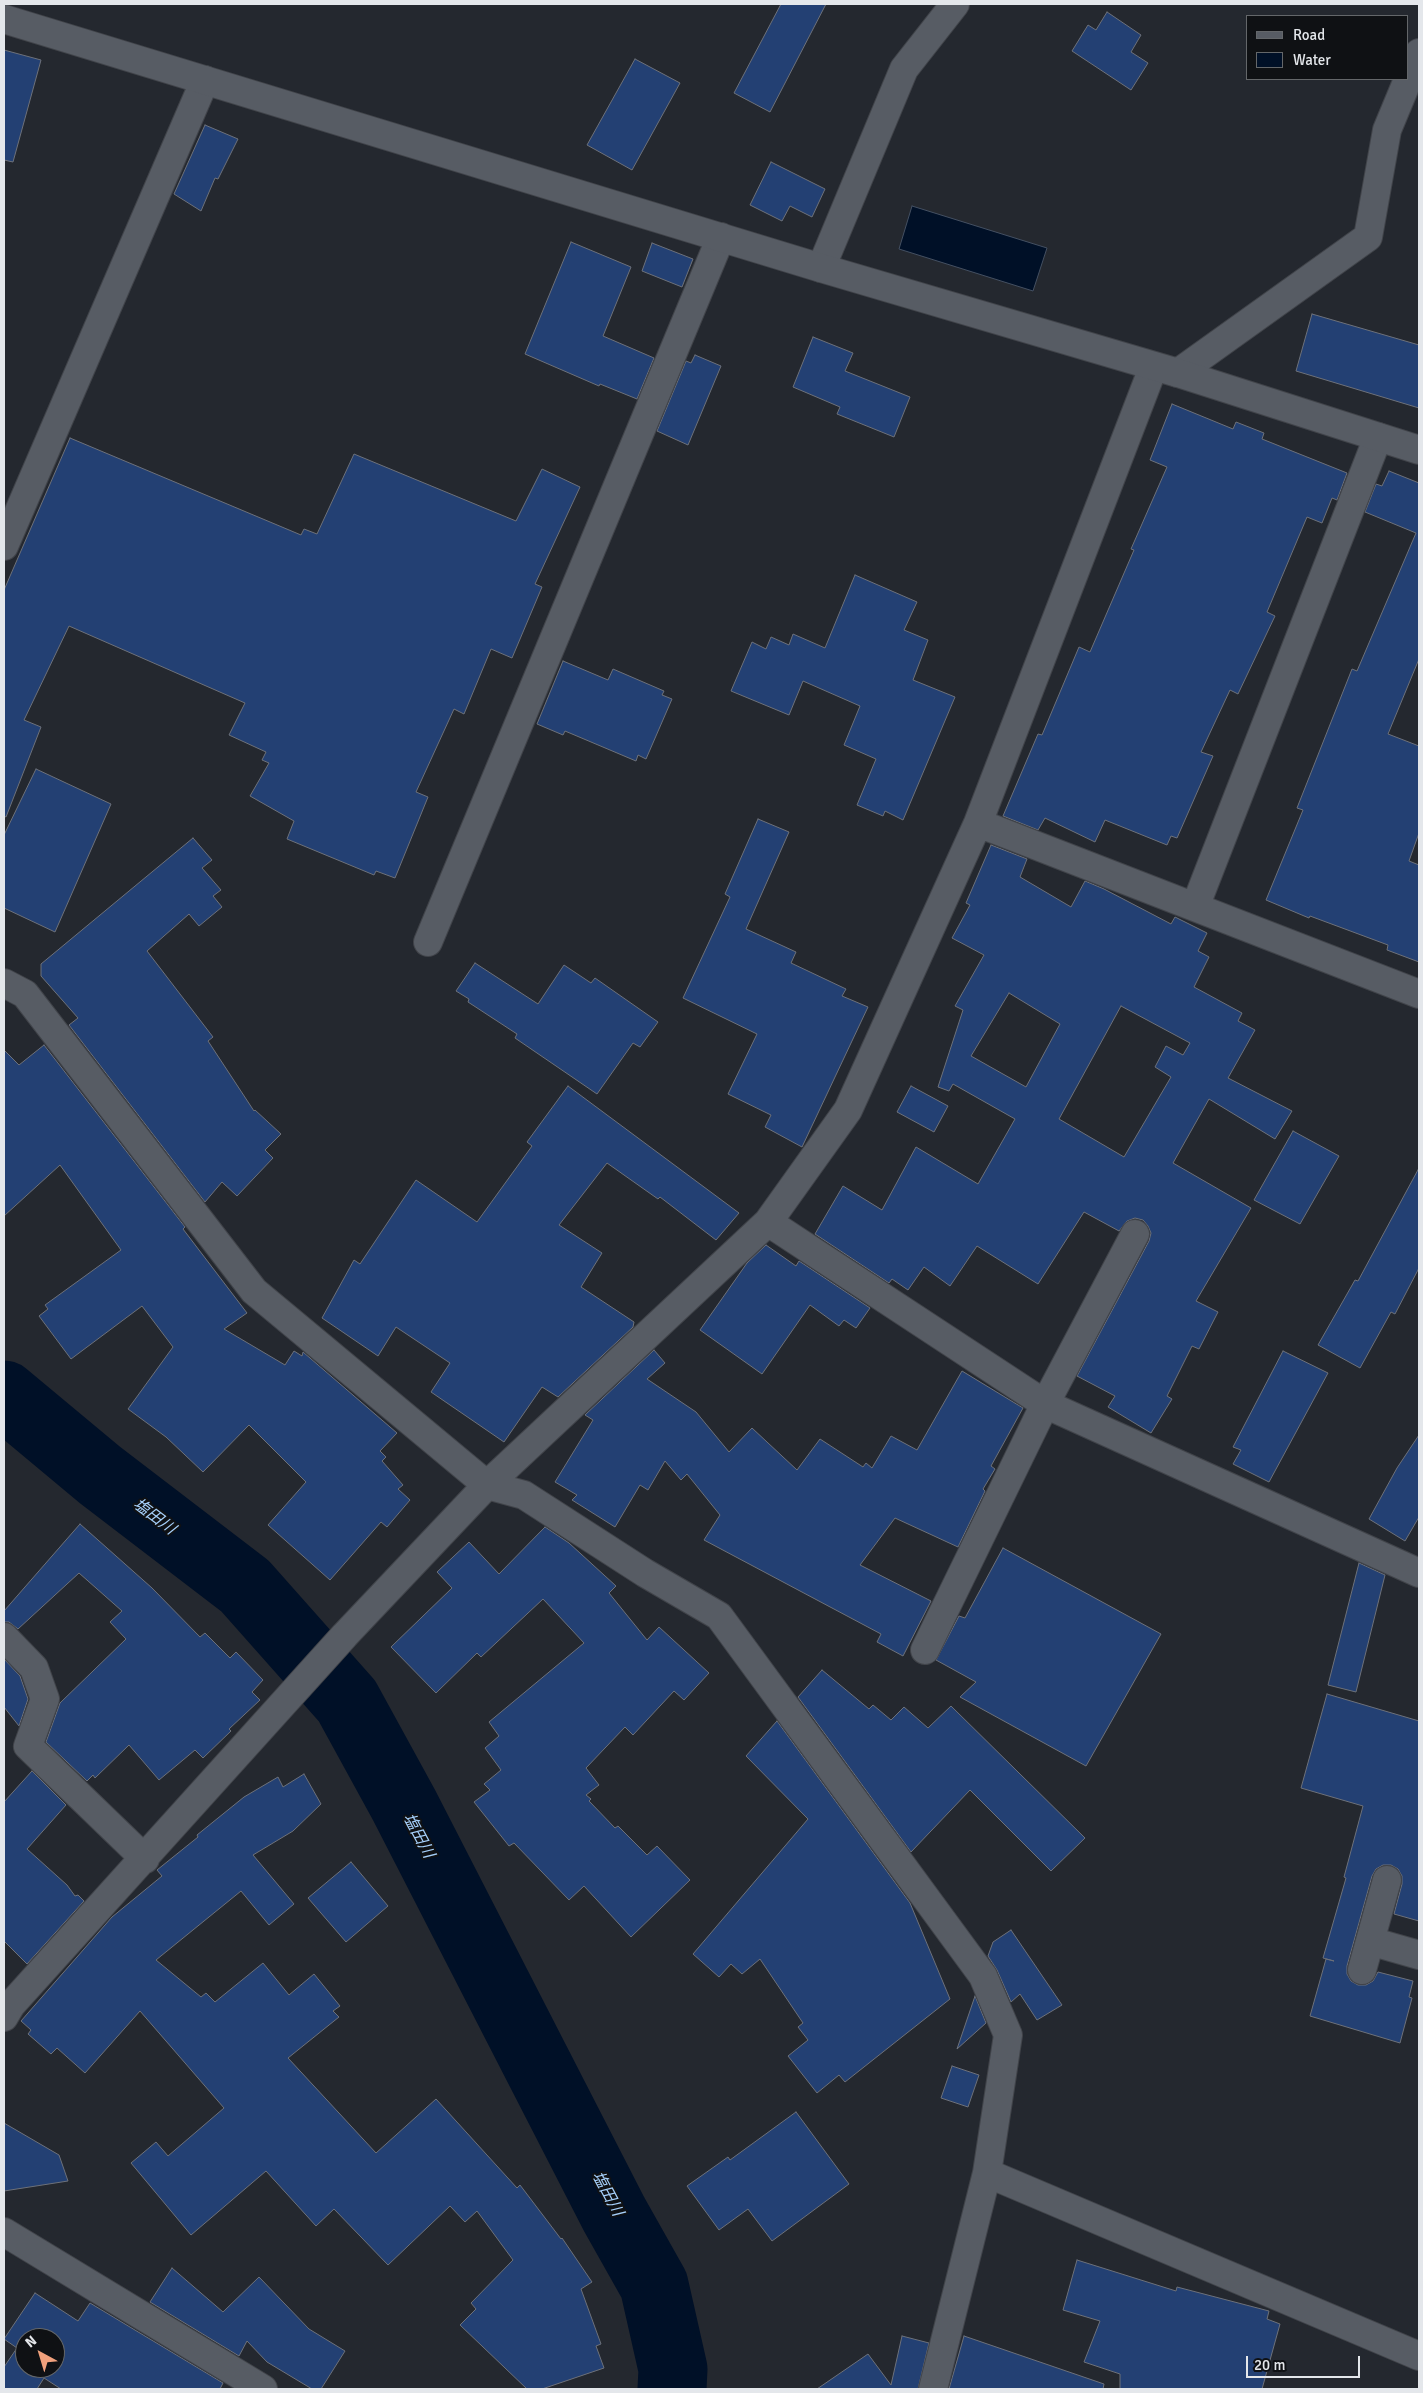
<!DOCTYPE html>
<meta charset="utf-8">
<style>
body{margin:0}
#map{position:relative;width:1423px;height:2393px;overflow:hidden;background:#24282f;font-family:Signika,sans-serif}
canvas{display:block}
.frame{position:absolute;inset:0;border:5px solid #e4e7eb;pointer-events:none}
.legend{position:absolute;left:1246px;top:15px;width:162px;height:65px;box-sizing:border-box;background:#0f1114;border:1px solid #64676a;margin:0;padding:6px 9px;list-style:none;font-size:15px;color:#e4e7eb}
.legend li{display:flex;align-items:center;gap:10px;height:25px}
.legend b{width:25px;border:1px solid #64676a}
.north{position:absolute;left:15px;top:2328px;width:50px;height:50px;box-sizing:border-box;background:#0f1114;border:1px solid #64676a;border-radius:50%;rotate:321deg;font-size:14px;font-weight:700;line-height:20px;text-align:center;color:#e4e7eb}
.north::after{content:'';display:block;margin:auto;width:18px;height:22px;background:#f1a17d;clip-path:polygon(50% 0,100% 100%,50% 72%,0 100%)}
.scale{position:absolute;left:1246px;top:2356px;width:114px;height:22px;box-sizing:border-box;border:2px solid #e4e7eb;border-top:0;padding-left:6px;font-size:15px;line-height:18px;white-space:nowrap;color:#e4e7eb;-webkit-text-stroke:4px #0f1114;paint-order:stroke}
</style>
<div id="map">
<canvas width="1423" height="2393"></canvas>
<div class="frame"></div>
<ul class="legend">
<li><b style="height:6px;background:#575c64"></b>Road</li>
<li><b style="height:14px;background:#001027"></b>Water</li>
</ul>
<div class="north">N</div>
<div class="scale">20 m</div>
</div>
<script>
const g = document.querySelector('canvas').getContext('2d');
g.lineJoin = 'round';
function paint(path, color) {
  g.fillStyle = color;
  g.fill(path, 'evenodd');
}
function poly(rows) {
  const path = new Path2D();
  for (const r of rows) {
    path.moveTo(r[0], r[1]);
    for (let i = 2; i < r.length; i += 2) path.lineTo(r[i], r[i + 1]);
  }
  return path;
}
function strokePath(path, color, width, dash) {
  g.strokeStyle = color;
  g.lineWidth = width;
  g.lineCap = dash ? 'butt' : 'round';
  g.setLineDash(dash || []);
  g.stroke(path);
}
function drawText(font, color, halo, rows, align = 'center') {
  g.font = font + ' Signika,"Noto Sans JP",sans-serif';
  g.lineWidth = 4;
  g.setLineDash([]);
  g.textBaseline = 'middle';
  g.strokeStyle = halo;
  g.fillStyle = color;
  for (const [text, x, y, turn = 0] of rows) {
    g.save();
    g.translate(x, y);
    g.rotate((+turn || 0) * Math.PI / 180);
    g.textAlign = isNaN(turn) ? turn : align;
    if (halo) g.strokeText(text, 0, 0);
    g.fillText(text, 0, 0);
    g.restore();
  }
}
const water = poly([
 [912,206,1047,248,1033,291,899,249,912,206]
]);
paint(water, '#001027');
strokePath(water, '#445062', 1);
strokePath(poly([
 [4,1395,100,1475,245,1586,347,1701,404,1805,614,2214,654,2285,673,2369,672,2389]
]), '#001027', 69);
const building = poly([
 [781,4,826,4,770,112,734,93,781,4],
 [1107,12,1141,35,1131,52,1148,63,1131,90,1072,51,1088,25,1096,30,1107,12],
 [4,50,41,60,13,162,4,160,4,50],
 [635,59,680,83,632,170,587,145,635,59],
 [205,125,238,139,218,179,215,178,201,211,174,194,205,125],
 [771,162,825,189,812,217,790,206,782,221,750,205,771,162],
 [571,242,631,267,603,336,654,358,637,399,600,384,599,386,525,354,571,242],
 [652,243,693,259,682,287,642,271,652,243],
 [1312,314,1419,345,1419,408,1296,371,1312,314],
 [813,337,853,353,845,371,910,397,894,437,837,414,840,407,793,387,813,337],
 [695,355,721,366,688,445,657,431,686,361,691,363,695,355],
 [1172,404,1233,429,1236,422,1264,433,1262,439,1347,473,1337,500,1332,498,1322,523,1307,517,1267,612,1275,616,1238,694,1230,690,1201,752,1213,756,1177,838,1171,836,1167,845,1105,820,1095,842,1045,818,1038,830,1003,816,1038,734,1042,735,1079,647,1090,652,1134,550,1131,549,1167,467,1150,460,1172,404],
 [70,438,301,535,304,529,317,534,354,454,516,521,542,469,580,487,535,584,542,587,512,658,491,649,464,714,454,709,416,792,428,797,395,878,376,871,374,875,287,839,294,821,250,796,269,763,262,760,266,752,229,735,245,703,69,626,24,720,41,727,6,817,4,816,4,590,70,438],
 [1389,471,1419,483,1419,659,1388,734,1419,746,1419,833,1409,861,1419,865,1419,962,1387,950,1388,945,1310,916,1309,918,1266,900,1303,810,1297,808,1352,669,1357,671,1416,533,1365,512,1376,484,1382,486,1389,471],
 [855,575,917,602,904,630,928,640,913,680,955,697,903,820,885,811,883,816,857,805,876,759,844,745,860,706,803,681,789,715,731,691,752,642,766,649,771,637,789,645,793,634,825,648,855,575],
 [563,661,608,680,613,669,664,691,662,695,672,699,646,759,638,755,636,761,565,731,563,735,537,724,563,661],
 [36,769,111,804,55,932,4,908,4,835,36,769],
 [758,819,789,832,746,929,796,952,791,963,846,989,842,996,868,1007,802,1147,765,1127,771,1115,728,1094,757,1034,683,998,730,897,725,894,758,819],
 [193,838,212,860,202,868,221,890,213,896,222,907,199,926,189,914,147,951,213,1037,208,1041,254,1111,255,1110,281,1134,265,1150,273,1158,237,1196,222,1182,205,1202,69,1025,78,1018,41,976,41,964,193,838],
 [991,845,1027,859,1020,877,1071,907,1085,881,1104,889,1171,924,1175,917,1207,933,1198,951,1209,957,1194,987,1242,1013,1238,1021,1255,1030,1228,1078,1292,1111,1275,1139,1209,1099,1173,1163,1251,1208,1196,1301,1218,1312,1199,1349,1192,1346,1167,1396,1172,1399,1151,1433,1108,1407,1115,1396,1077,1376,1149,1241,1151,1233,1148,1226,1143,1220,1135,1218,1127,1221,1119,1231,1084,1212,1038,1284,977,1246,950,1286,924,1267,908,1290,892,1279,889,1283,815,1234,843,1186,882,1210,916,1147,978,1184,1015,1119,953,1084,949,1091,938,1087,963,1010,955,1006,984,955,952,938,970,905,966,903,991,845],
 [1009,993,1060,1024,1026,1087,971,1056,1009,993],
 [1121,1006,1190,1043,1183,1055,1166,1046,1155,1067,1171,1077,1124,1157,1059,1119,1121,1006],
 [475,963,538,1004,564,965,591,983,595,978,658,1022,640,1047,633,1043,597,1094,515,1038,517,1034,468,1002,469,999,456,991,475,963],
 [44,1045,185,1227,183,1229,247,1313,224,1329,285,1365,294,1351,302,1356,303,1352,397,1433,380,1451,386,1457,382,1461,403,1485,398,1489,410,1500,387,1527,381,1522,330,1580,268,1525,306,1482,249,1425,203,1472,166,1437,128,1409,173,1347,142,1306,71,1359,39,1316,48,1309,45,1305,121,1250,60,1165,4,1216,4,1050,19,1065,44,1045],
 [568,1086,739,1213,716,1240,660,1197,658,1199,607,1163,559,1225,602,1253,581,1287,634,1322,633,1327,558,1397,542,1387,504,1442,431,1392,450,1363,396,1327,378,1356,322,1318,354,1260,360,1264,416,1180,477,1222,532,1146,527,1142,568,1086],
 [911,1086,948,1106,934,1132,897,1112,911,1086],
 [1293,1131,1339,1156,1300,1224,1254,1200,1293,1131],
 [1419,1168,1419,1268,1395,1314,1391,1312,1360,1368,1318,1345,1355,1280,1358,1281,1419,1168],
 [766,1245,796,1266,799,1261,870,1308,856,1328,844,1320,839,1326,810,1305,762,1374,700,1330,747,1263,766,1245],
 [654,1350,665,1363,647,1379,696,1412,729,1452,752,1428,797,1470,820,1439,863,1467,866,1463,872,1468,891,1436,917,1450,962,1371,1023,1408,991,1466,995,1469,983,1489,985,1491,958,1547,895,1518,860,1565,931,1601,903,1656,877,1642,881,1634,704,1540,720,1515,687,1474,681,1480,665,1461,648,1490,640,1485,615,1527,572,1500,577,1495,555,1482,593,1420,585,1415,654,1350],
 [1283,1351,1328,1373,1269,1482,1233,1464,1241,1450,1233,1447,1283,1351],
 [1419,1435,1419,1517,1405,1541,1369,1519,1397,1468,1419,1435],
 [80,1524,152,1588,200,1637,205,1633,230,1658,236,1652,263,1680,252,1692,260,1700,229,1729,231,1731,203,1758,195,1750,159,1780,129,1745,95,1778,93,1775,87,1781,46,1742,60,1703,126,1639,110,1622,122,1611,79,1573,18,1629,9,1622,4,1622,4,1611,80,1524],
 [545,1527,569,1543,616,1586,609,1593,647,1640,659,1627,709,1673,684,1700,674,1691,633,1735,625,1727,586,1768,599,1785,586,1795,591,1799,589,1801,615,1828,618,1826,647,1855,657,1846,690,1880,631,1937,584,1886,569,1900,514,1843,509,1846,474,1802,490,1790,484,1784,501,1770,485,1748,499,1736,489,1722,584,1643,543,1599,481,1657,477,1653,436,1693,391,1647,452,1588,437,1572,469,1542,499,1574,545,1527],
 [1003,1548,1161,1634,1086,1766,960,1697,976,1682,936,1660,959,1616,965,1618,1003,1548],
 [1359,1563,1385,1575,1356,1692,1328,1685,1359,1563],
 [4,1659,20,1676,28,1699,19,1726,4,1707,4,1659],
 [822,1670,869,1709,873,1705,891,1720,904,1707,928,1728,951,1706,1085,1838,1051,1871,970,1790,911,1852,798,1697,822,1670],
 [1327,1694,1419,1721,1419,1921,1394,1914,1402,1884,1402,1876,1398,1869,1391,1865,1383,1865,1376,1869,1372,1876,1347,1966,1347,1974,1351,1981,1358,1985,1366,1985,1373,1981,1378,1972,1413,1981,1409,1997,1412,1998,1400,2043,1310,2016,1326,1959,1334,1961,1323,1958,1346,1878,1344,1877,1363,1806,1301,1788,1327,1694],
 [777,1721,910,1903,950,1999,845,2082,839,2075,817,2093,788,2056,808,2040,798,2027,803,2023,760,1959,742,1974,731,1964,719,1977,693,1954,808,1819,746,1756,777,1721],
 [32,1771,66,1805,27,1849,67,1885,75,1896,78,1895,84,1901,27,1964,4,1941,4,1802,32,1771],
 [304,1774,321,1804,293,1831,253,1855,294,1904,269,1925,241,1891,156,1960,201,1997,206,1993,215,2002,263,1963,289,1995,314,1974,340,2006,333,2011,339,2017,288,2058,376,2153,436,2099,517,2188,520,2185,561,2239,562,2238,592,2282,581,2289,601,2344,596,2346,604,2368,542,2389,527,2389,460,2325,476,2309,471,2303,513,2260,477,2211,465,2222,450,2206,388,2265,334,2209,316,2226,266,2171,191,2235,131,2163,156,2142,168,2156,224,2108,140,2011,85,2073,57,2048,51,2054,28,2034,31,2030,21,2021,112,1917,162,1876,157,1870,198,1837,197,1835,244,1797,278,1777,283,1787,304,1774],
 [351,1862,388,1906,346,1942,308,1898,351,1862],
 [1011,1930,1062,2005,1037,2020,1020,1994,1011,2002,997,1970,988,1956,993,1942,1011,1930],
 [975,1996,986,2023,957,2049,975,1996],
 [952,2066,979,2075,968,2107,941,2098,952,2066],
 [796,2112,849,2184,772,2241,748,2209,719,2230,687,2186,728,2157,730,2160,796,2112],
 [4,2123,59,2155,68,2181,4,2191,4,2123],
 [1077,2260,1176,2291,1177,2287,1269,2311,1267,2319,1280,2324,1262,2389,1120,2389,1120,2374,1084,2362,1100,2321,1063,2310,1077,2260],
 [172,2268,223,2312,259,2277,309,2329,345,2351,321,2389,312,2389,267,2362,247,2341,239,2356,150,2302,172,2268],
 [35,2293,78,2321,90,2303,223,2383,220,2389,61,2389,44,2378,37,2389,4,2389,4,2367,17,2348,4,2339,35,2293],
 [25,2338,55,2338,55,2368,25,2368,25,2338],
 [902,2336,929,2343,918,2389,817,2389,868,2354,891,2385,902,2336],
 [964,2336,1104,2384,1103,2389,949,2389,964,2336]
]);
paint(building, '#234073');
strokePath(building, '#6d717a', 1);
const minor = poly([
 [821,268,904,69,955,4],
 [1178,373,1368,237,1387,130,1419,53],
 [4,546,205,80],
 [978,823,1419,994],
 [1195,907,1378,437],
 [428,942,721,237],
 [4,983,25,994,254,1291,487,1485,524,1495,645,1573,719,1616,983,1976,1008,2035,987,2173,933,2389],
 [768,1222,1045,1404,1419,1573],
 [4,1637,34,1668,45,1699,28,1746,145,1859],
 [925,1650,1045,1404,1135,1234],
 [1370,1941,1419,1955],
 [1362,1970,1387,1880],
 [4,2017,11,2005,345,1635,487,1485,768,1222,848,1110,978,823,1153,368],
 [987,2173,1419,2356],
 [4,2232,263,2389]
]);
const tertiary = poly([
 [4,19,821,268,1178,373,1419,450]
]);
strokePath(minor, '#41444a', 30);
strokePath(tertiary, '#41444a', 30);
strokePath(minor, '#575c64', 28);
strokePath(tertiary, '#575c64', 28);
drawText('italic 16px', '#a6d0fb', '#0f1114', [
 ["塩田川",154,1517,37],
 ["塩田川",418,1836,62],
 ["塩田川",607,2194,62]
]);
</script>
